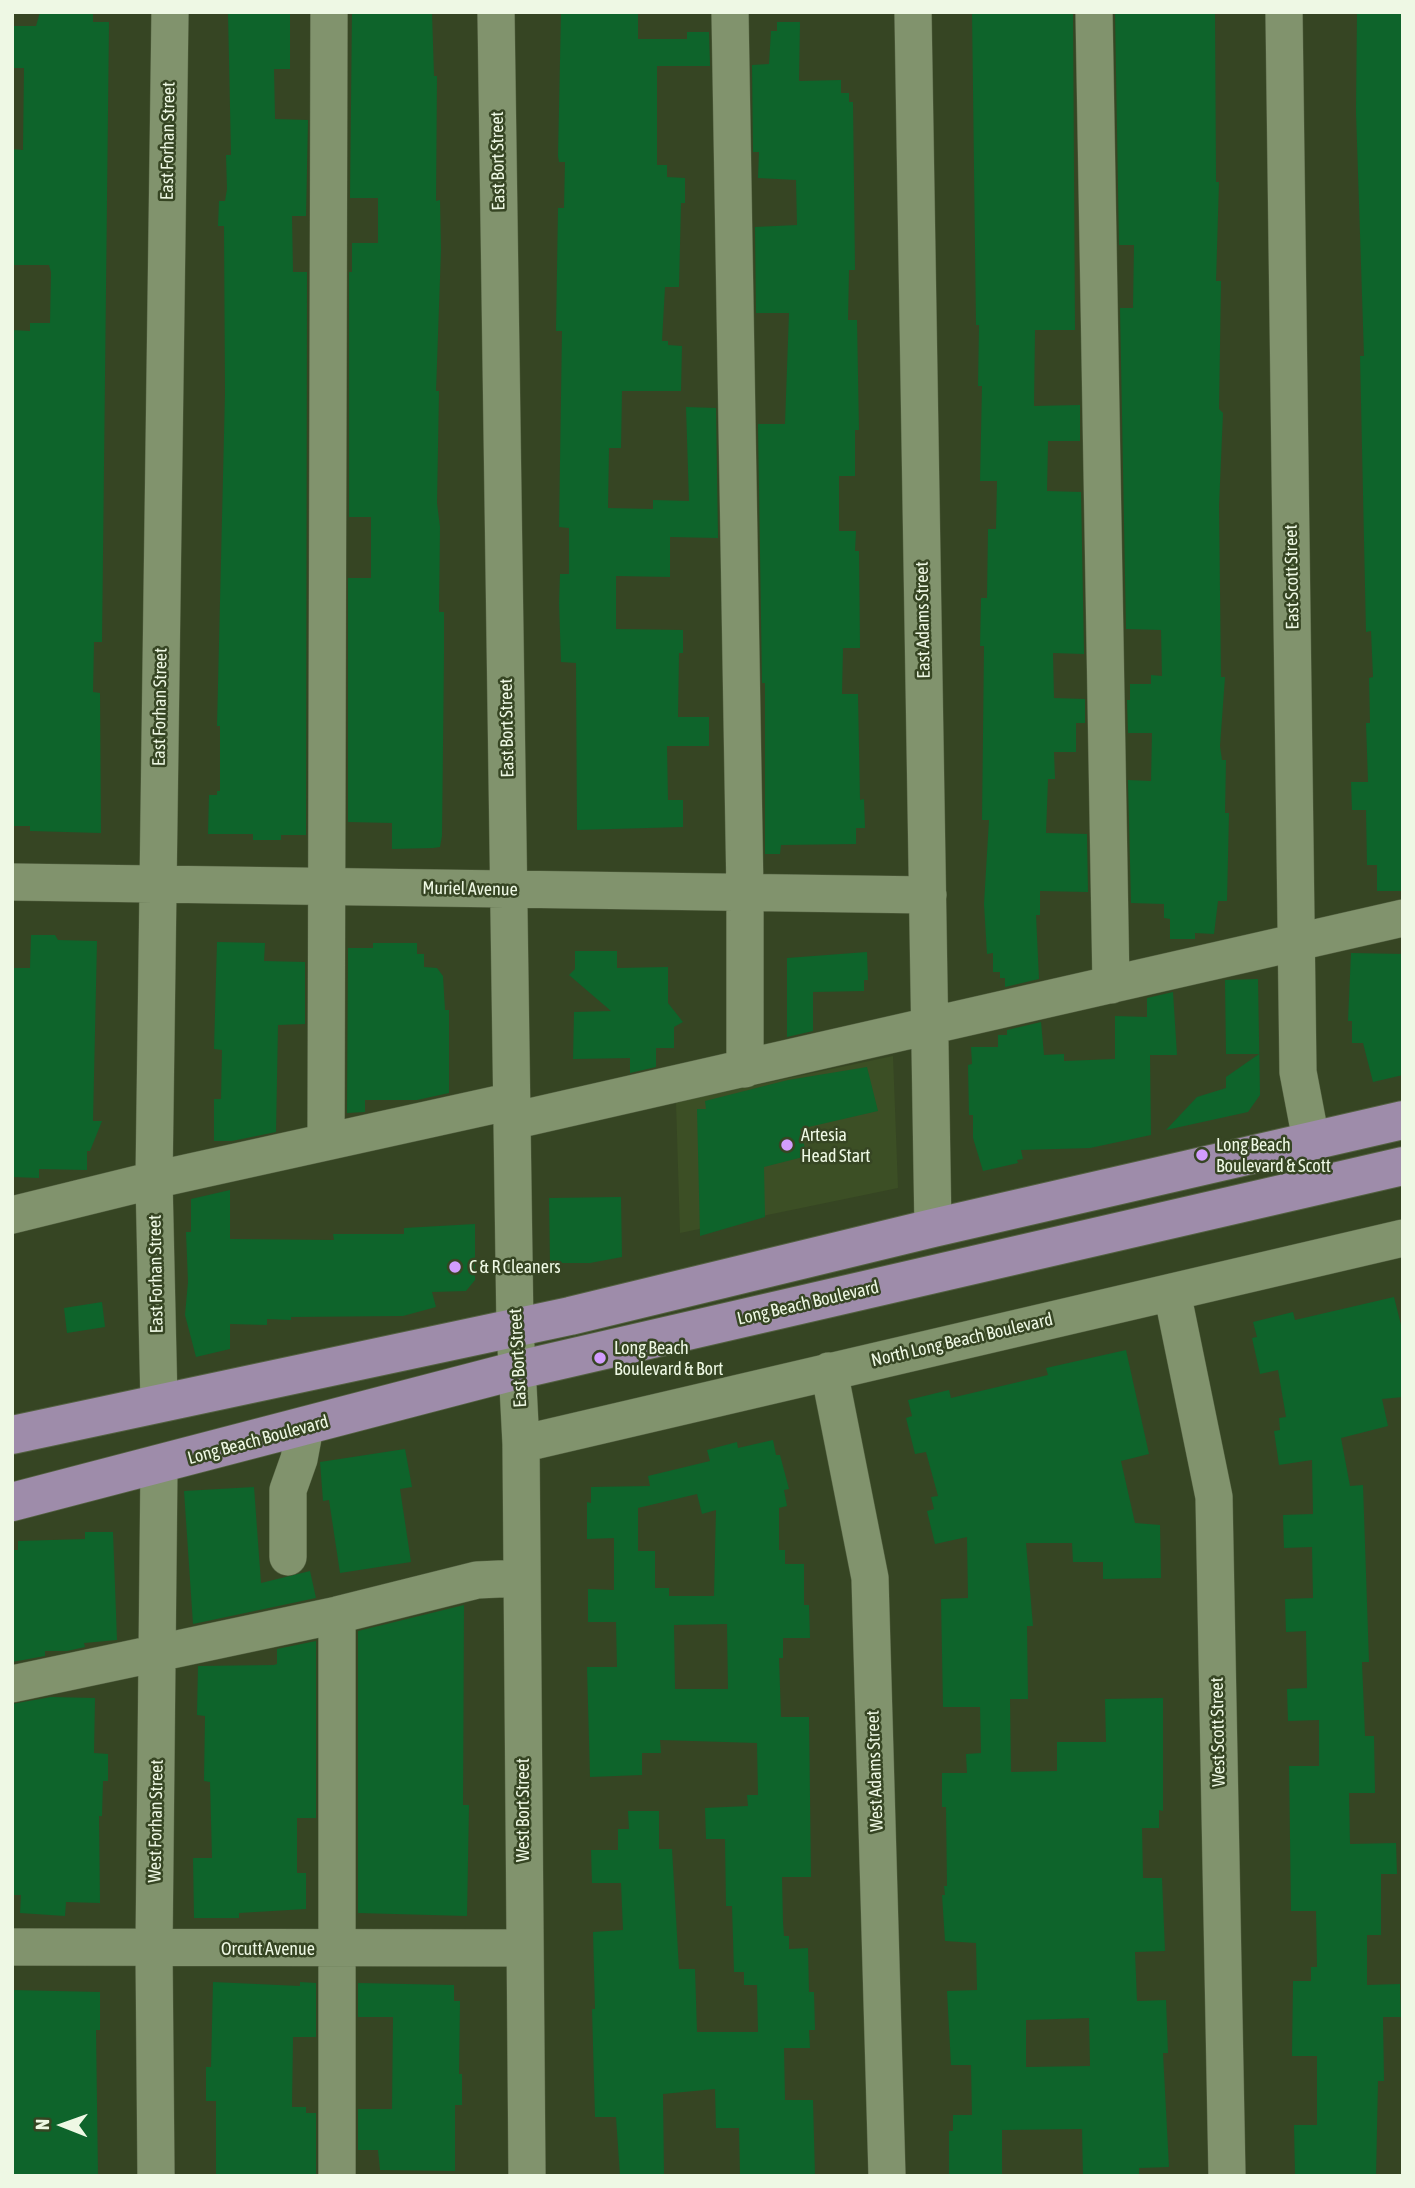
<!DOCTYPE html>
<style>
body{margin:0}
#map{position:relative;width:1415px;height:2188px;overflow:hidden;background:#364523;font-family:"Asap Condensed",sans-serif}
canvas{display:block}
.frame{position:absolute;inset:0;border:14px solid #eef8e4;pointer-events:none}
.north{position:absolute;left:28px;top:2090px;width:70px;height:70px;-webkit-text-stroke:5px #364523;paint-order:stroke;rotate:271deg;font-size:19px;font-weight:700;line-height:28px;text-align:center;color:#eef8e4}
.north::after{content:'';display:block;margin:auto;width:24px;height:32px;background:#eef8e4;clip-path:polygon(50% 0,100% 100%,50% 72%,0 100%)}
</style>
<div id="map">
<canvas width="1415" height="2188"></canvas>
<div class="frame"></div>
<div class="north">N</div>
</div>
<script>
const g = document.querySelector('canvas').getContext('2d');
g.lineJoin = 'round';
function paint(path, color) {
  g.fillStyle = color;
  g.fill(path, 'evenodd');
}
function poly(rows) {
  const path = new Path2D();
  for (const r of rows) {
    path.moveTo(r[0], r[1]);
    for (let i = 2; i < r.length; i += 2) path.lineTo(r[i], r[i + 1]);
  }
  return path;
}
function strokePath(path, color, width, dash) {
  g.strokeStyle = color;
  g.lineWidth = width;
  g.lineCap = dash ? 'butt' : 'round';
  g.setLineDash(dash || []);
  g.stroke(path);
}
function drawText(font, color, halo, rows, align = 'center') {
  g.font = font + ' "Asap Condensed",sans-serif';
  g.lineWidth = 5;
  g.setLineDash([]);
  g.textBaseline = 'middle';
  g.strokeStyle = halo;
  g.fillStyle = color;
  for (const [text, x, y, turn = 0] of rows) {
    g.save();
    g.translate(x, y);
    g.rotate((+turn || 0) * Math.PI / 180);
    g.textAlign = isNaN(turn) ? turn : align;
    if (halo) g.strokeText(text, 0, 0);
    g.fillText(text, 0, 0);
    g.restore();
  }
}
paint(poly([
 [893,1056,898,1188,680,1233,676,1102]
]), '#3c4f25');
paint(poly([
 [40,12,93,12,93,22,109,22,102,642,94,642,93,692,100,693,101,833,30,831,30,826,12,826,12,330,30,331,30,323,50,323,51,272,49,265,12,265,12,149,23,150,24,68,13,68,12,26,36,26],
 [228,12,290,12,290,69,274,69,275,119,308,120,306,216,292,216,293,272,307,272,306,835,281,835,281,840,253,840,253,834,208,834,209,795,217,795,217,791,220,791,220,726,217,726,225,393,224,226,218,226,219,201,225,201,227,189,226,155,231,155],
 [352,12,432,12,434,76,437,76,436,201,440,200,441,250,436,391,439,391,437,503,440,527,439,612,444,612,444,654,442,836,440,847,433,848,392,849,392,823,348,822,348,578,371,578,371,517,349,517,349,272,352,272,352,243,378,243,378,198,350,198],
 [561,12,638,12,638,39,687,39,687,32,709,32,710,66,657,66,657,165,667,165,667,177,685,178,685,203,681,203,679,287,665,287,662,341,668,341,668,345,682,346,681,391,622,391,621,448,609,448,608,508,653,509,653,500,689,501,686,407,716,408,718,538,670,537,670,577,616,576,616,629,683,630,683,653,679,653,678,717,709,717,709,746,667,746,668,800,683,800,683,827,577,830,576,663,561,662,559,603,560,574,569,574,569,528,559,527,562,331,556,331,558,208,564,208,565,162,559,162,558,156],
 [972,12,1073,12,1075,330,1035,330,1034,406,1080,405,1080,441,1048,441,1047,491,1081,492,1084,654,1053,653,1054,698,1085,699,1085,723,1076,723,1076,752,1054,752,1055,779,1048,779,1046,833,1087,834,1088,892,1040,891,1040,915,1036,915,1039,979,1005,987,1005,978,1000,978,1000,972,993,972,993,953,987,954,984,904,989,820,982,820,984,646,980,646,981,598,987,598,988,529,996,529,997,481,980,481,982,386,978,386,979,325,976,325],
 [1115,12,1215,12,1216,182,1219,182,1216,281,1221,281,1219,409,1223,413,1219,506,1221,677,1225,677,1220,746,1222,760,1226,760,1225,813,1229,813,1227,901,1218,901,1214,934,1195,933,1195,939,1170,939,1170,919,1164,918,1164,904,1131,903,1128,780,1151,781,1152,733,1128,733,1127,700,1130,700,1130,684,1151,684,1151,675,1162,676,1161,630,1126,629,1120,308,1133,308,1134,245,1119,245],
 [1357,12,1403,12,1403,891,1377,891,1377,865,1367,865,1366,810,1352,810,1351,782,1368,782,1366,723,1370,723,1369,678,1373,677,1371,631,1366,632,1360,356,1364,356,1356,112],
 [777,22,800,22,799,81,841,80,841,93,849,93,849,102,853,102,855,270,849,270,848,320,857,320,859,430,855,430,855,476,839,476,839,531,856,531,855,551,859,551,860,648,843,648,842,694,858,694,860,800,864,799,865,828,856,828,856,844,781,845,780,854,765,854,765,683,762,683,758,424,785,424,789,313,756,313,755,227,797,225,796,180,758,178,759,152,753,152,752,65,769,64,771,31,777,31],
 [31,935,55,935,58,940,97,941,93,1121,102,1121,90,1151,87,1151,87,1170,39,1169,39,1178,12,1177,12,968,30,968],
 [217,942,265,943,264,961,305,962,305,1024,278,1025,276,1132,232,1141,214,1141,214,1099,221,1099,222,1050,214,1049],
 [373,943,417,943,417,954,424,954,424,967,437,968,443,976,445,1010,449,1010,449,1093,417,1100,365,1100,365,1112,347,1113,348,948,373,948],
 [575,951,617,951,617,968,668,967,668,1003,683,1022,674,1027,674,1048,656,1048,656,1067,630,1073,630,1058,573,1059,574,1012,611,1011,569,975,575,969],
 [867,952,868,980,864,980,864,991,813,992,813,1031,787,1037,787,958],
 [1351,953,1403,954,1403,1075,1373,1082,1363,1043,1352,1043,1352,1021,1348,1021],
 [1258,979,1260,1095,1248,1112,1166,1130,1197,1097,1226,1088,1226,1077,1259,1054,1226,1054,1225,980],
 [1173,992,1177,1055,1150,1055,1151,1135,1090,1148,1021,1150,1023,1159,1017,1160,1018,1163,983,1171,973,1138,973,1115,969,1115,968,1065,972,1064,971,1047,998,1047,998,1035,1007,1035,1007,1030,1041,1022,1044,1055,1064,1054,1064,1061,1115,1059,1115,1016,1147,1017,1147,998],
 [867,1067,878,1111,800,1129,807,1156,764,1167,765,1217,700,1236,697,1109,706,1109,705,1101,788,1080],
 [230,1190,230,1239,334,1240,333,1234,404,1234,404,1228,475,1224,475,1280,466,1291,432,1292,436,1307,403,1316,291,1317,291,1320,267,1319,267,1325,230,1324,230,1349,196,1357,185,1315,188,1282,186,1232,191,1232,191,1199],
 [621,1197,622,1257,590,1263,550,1263,549,1198],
 [1394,1297,1403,1333,1403,1397,1382,1399,1388,1426,1341,1438,1350,1486,1363,1485,1369,1662,1362,1662,1365,1736,1374,1736,1375,1793,1349,1793,1350,1844,1396,1843,1397,1874,1381,1874,1381,1935,1367,1935,1367,1985,1400,1984,1401,2017,1383,2017,1384,2081,1378,2081,1376,2176,1295,2176,1294,2125,1317,2125,1317,2056,1292,2056,1293,1981,1311,1981,1311,1967,1317,1967,1316,1911,1291,1911,1289,1766,1319,1766,1319,1720,1288,1721,1287,1689,1307,1688,1306,1631,1286,1632,1285,1599,1313,1598,1312,1547,1284,1548,1283,1515,1313,1514,1312,1460,1279,1465,1274,1431,1280,1430,1279,1418,1286,1417,1278,1370,1260,1374,1252,1338,1257,1337,1253,1322,1293,1312,1295,1320],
 [102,1302,105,1327,67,1333,64,1308],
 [1126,1350,1149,1454,1121,1461,1135,1523,1160,1525,1161,1578,1103,1579,1103,1562,1073,1562,1072,1543,1026,1543,1033,1626,1027,1626,1028,1699,1010,1699,1011,1772,1057,1771,1057,1742,1106,1742,1105,1699,1163,1698,1163,1811,1159,1810,1159,1828,1142,1828,1143,1878,1162,1878,1165,1951,1135,1952,1137,2001,1166,2000,1168,2053,1163,2053,1169,2167,1139,2168,1139,2176,1083,2176,1082,2129,1002,2130,1002,2176,949,2176,949,2131,953,2131,953,2115,972,2115,971,2065,951,2065,947,1991,977,1990,976,1943,945,1941,942,1895,945,1895,944,1886,947,1886,946,1807,942,1807,942,1773,967,1773,966,1754,981,1753,980,1707,943,1707,941,1599,968,1598,967,1537,935,1544,927,1511,934,1509,931,1497,938,1496,926,1452,915,1454,906,1418,912,1416,908,1400,949,1390,951,1398,1048,1375,1046,1368],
 [1089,2018,1090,2066,1026,2067,1026,2020],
 [773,1440,776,1455,780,1455,789,1489,784,1490,787,1506,779,1508,779,1550,785,1550,785,1564,804,1564,804,1605,809,1605,810,1638,783,1638,783,1658,779,1658,781,1717,809,1717,811,1877,782,1877,783,1922,784,1936,789,1936,789,1949,808,1948,809,1992,814,1992,815,2030,809,2030,810,2048,784,2048,785,2100,813,2100,815,2176,740,2176,739,2128,716,2128,715,2089,663,2094,664,2176,620,2176,616,2117,595,2117,592,2009,595,2009,593,1932,623,1930,621,1883,592,1883,591,1850,618,1850,618,1829,629,1829,628,1811,659,1811,659,1849,672,1849,679,1969,695,1969,697,2032,758,2032,757,1985,744,1985,744,1972,734,1972,732,1906,726,1906,725,1839,706,1839,705,1808,748,1806,747,1795,758,1795,757,1743,660,1740,661,1753,642,1753,642,1775,590,1777,587,1667,617,1667,616,1622,588,1622,588,1589,614,1590,614,1538,587,1539,587,1502,591,1503,591,1487,650,1486,648,1476,710,1461,707,1450,737,1442,738,1448],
 [697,1494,702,1514,716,1510,714,1596,669,1596,669,1588,655,1588,655,1551,638,1551,638,1508],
 [727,1624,728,1689,675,1689,674,1625],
 [405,1449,412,1487,400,1489,411,1562,340,1573,329,1500,323,1501,320,1462],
 [254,1487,261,1583,310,1571,316,1598,193,1624,184,1491],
 [85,1532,113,1532,117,1640,84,1643,85,1647,67,1651,45,1651,45,1656,12,1662,12,1550,18,1550,18,1541,85,1539],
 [464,1605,463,1805,469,1805,467,1916,358,1913,358,1631],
 [316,1641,316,1818,297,1818,297,1873,306,1873,306,1909,239,1913,239,1918,194,1918,193,1858,212,1858,210,1782,204,1781,205,1716,197,1715,198,1666,274,1665,277,1664,277,1649],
 [51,1697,95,1698,94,1753,108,1754,108,1781,103,1781,102,1816,99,1816,100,1903,66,1902,65,1916,20,1913,21,1895,12,1895,12,1704],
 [213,1982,300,1986,300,1982,316,1983,316,2037,293,2037,292,2107,306,2107,306,2113,316,2113,316,2176,216,2176,216,2101,206,2101,206,2067,211,2067],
 [358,1983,454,1985,454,2001,460,2001,459,2074,462,2074,462,2105,455,2105,455,2171,380,2170,378,2150,358,2150,358,2109,392,2109,393,2017,358,2017],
 [12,1990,100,1992,100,2030,96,2030,98,2176,12,2176]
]), '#0e642b');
const minor = poly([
 [496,12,515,1328,521,1444,527,2176],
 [730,12,745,893,745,1069],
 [913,12,933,1228],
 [1094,12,1111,985],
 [1284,12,1298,1072,1311,1140],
 [12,882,928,895],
 [512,1121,1403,918],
 [326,1142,329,12],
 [12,1215,154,1180,512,1101],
 [1172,1292,1214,1497,1227,2176],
 [829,1371,870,1578,887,2176],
 [159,1403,154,1180,170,12],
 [521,1444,1403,1238],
 [288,1557,288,1490,299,1459,305,1427],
 [337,1615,337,2176],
 [12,1684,337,1615,477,1580,521,1578],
 [12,1947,524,1948],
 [156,2176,154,1949,159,1466]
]);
const major = poly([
 [12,1435,570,1316,933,1228,1403,1120],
 [12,1502,518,1370,1403,1166]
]);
strokePath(minor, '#536041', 38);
strokePath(major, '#536041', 40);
strokePath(minor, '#81936d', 37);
strokePath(major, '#9e8caa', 38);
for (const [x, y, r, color] of [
 [787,1145,7,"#d29dfd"],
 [1202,1155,7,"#d29dfd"],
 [455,1267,7,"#d29dfd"],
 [600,1358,7,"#d29dfd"]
]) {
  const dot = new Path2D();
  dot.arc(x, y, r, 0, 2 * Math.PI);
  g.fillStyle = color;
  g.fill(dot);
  strokePath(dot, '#364523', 2.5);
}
drawText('18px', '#eef8e4', '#364523', [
 ["East Forhan Street",168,141,-89],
 ["East Bort Street",498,161,-91],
 ["East Scott Street",1292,577,-91],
 ["East Adams Street",923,620,-91],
 ["East Forhan Street",160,707,-89],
 ["East Bort Street",507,728,-91],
 ["Muriel Avenue",470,889,1],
 ["East Forhan Street",156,1274,-91],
 ["Long Beach Boulevard",808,1303,-13],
 ["North Long Beach Boulevard",962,1340,-13],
 ["East Bort Street",518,1358,-93],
 ["Long Beach Boulevard",258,1440,-15],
 ["West Scott Street",1218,1732,-91],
 ["West Adams Street",875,1771,-92],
 ["West Bort Street",523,1810,-90],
 ["West Forhan Street",156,1821,-89],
 ["Orcutt Avenue",268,1949]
]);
drawText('18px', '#eef8e4', '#364523', [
 ["Artesia",801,1135],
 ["Head Start",801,1156],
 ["Long Beach",1216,1145],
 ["Boulevard & Scott",1216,1166],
 ["C & R Cleaners",469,1267],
 ["Long Beach",614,1348],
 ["Boulevard & Bort",614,1369]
], 'left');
</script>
